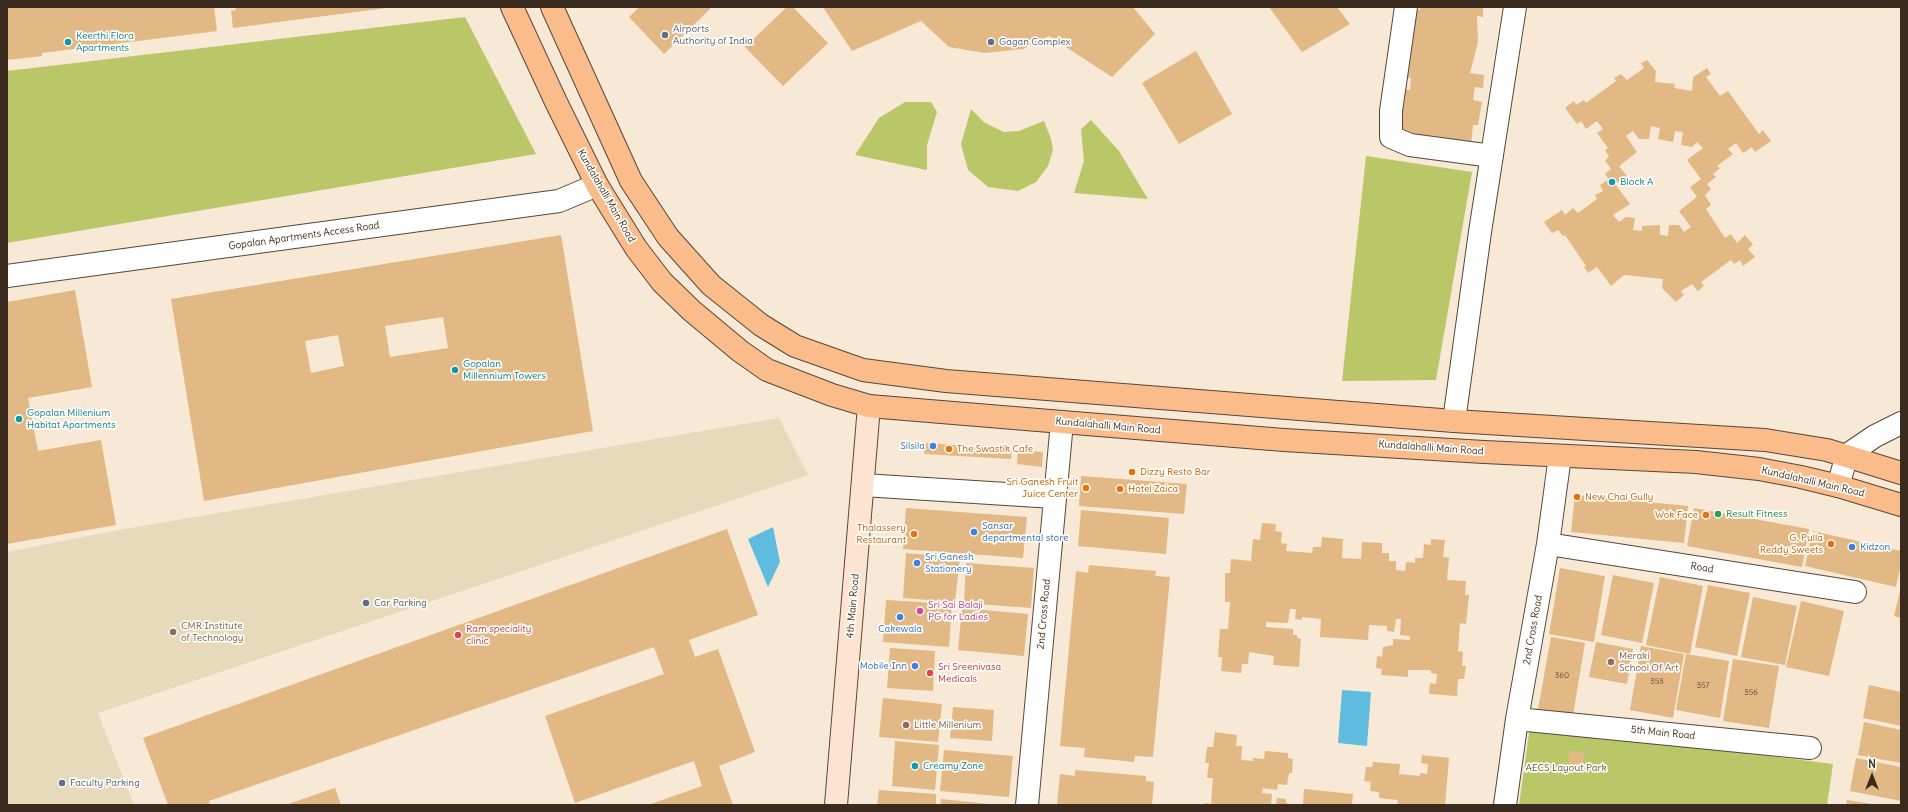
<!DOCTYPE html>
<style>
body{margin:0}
#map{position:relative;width:1908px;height:812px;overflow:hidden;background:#f7e9d5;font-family:Delius,sans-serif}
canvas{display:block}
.frame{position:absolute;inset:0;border:8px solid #3b2a1e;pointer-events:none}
.north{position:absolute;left:1852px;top:756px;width:40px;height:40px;-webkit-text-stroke:3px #fdfcf7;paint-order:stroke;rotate:0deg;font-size:11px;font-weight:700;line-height:16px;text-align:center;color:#3b2a1e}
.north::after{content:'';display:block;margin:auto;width:14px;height:18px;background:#3b2a1e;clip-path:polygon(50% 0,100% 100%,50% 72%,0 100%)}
</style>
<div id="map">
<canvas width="1908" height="812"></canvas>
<div class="frame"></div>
<div class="north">N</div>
</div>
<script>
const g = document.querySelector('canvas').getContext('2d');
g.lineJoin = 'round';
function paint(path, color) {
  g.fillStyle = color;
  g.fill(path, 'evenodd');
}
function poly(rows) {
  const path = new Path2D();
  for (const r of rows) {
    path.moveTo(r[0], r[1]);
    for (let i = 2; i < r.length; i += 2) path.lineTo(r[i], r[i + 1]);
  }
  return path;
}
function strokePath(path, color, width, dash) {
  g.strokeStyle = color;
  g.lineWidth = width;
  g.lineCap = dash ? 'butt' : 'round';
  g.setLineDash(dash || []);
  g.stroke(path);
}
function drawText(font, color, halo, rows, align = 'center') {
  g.font = font + ' Delius,sans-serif';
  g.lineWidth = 3.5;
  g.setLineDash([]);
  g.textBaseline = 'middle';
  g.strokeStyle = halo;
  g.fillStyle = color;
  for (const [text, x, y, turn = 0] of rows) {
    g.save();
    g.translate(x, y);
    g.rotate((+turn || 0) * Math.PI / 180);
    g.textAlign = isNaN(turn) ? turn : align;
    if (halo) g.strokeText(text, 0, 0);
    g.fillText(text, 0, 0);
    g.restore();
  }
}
paint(poly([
 [779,418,808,475,98,713,134,805,7,805,7,552,124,529]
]), '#e7daba');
paint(poly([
 [465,17,536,154,7,243,7,71],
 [905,102,931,102,937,112,927,145,927,170,855,155,879,118],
 [971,109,985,123,1004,132,1019,131,1044,121,1051,139,1053,150,1048,166,1036,182,1018,191,988,187,968,170,961,144],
 [1091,120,1119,151,1148,199,1074,193,1084,161,1081,129],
 [1366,156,1472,172,1436,380,1342,381],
 [1530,726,1833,764,1827,805,1519,805]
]), '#b9c769');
paint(poly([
 [773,527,780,562,768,587,748,539],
 [1342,690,1371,692,1367,746,1338,743]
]), '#60bcde');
paint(poly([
 [7,7,214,7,217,31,42,53,42,56,7,60],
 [235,7,386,7,386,8,233,28,231,11,236,10],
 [639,7,712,7,664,54,629,17],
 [787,7,793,7,828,43,783,86,745,47],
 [823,7,1133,7,1155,34,1112,77,1049,36,1023,49,984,53,949,47,921,21,852,51],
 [1269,7,1337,7,1350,24,1302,52],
 [1420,7,1483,7,1483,17,1477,16,1478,42,1470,73,1484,75,1483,88,1475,87,1473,100,1482,102,1478,125,1473,125,1471,145,1396,135,1402,89,1410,90,1411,78,1404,78,1413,9,1420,10],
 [1196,51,1232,114,1179,144,1142,83],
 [1647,60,1656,71,1655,82,1675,84,1674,88,1692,91,1693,77,1707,68,1711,74,1706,77,1720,96,1728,91,1759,134,1763,130,1771,141,1755,152,1752,147,1743,153,1736,143,1728,149,1733,154,1717,166,1720,168,1713,174,1716,177,1707,184,1711,189,1705,195,1711,205,1706,209,1725,238,1731,234,1737,243,1745,235,1753,245,1748,249,1755,257,1743,266,1740,260,1734,264,1731,260,1701,282,1704,286,1698,291,1692,284,1681,291,1684,295,1676,302,1662,288,1663,279,1624,275,1611,286,1597,267,1588,273,1584,267,1586,266,1565,235,1563,236,1558,230,1552,233,1544,222,1562,210,1565,215,1573,208,1578,213,1597,199,1595,195,1603,191,1600,185,1609,179,1605,174,1611,169,1605,160,1609,157,1605,150,1608,148,1597,133,1603,129,1597,121,1586,129,1581,121,1577,124,1565,108,1574,101,1576,105,1584,100,1586,103,1616,81,1614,78,1621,74,1627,80,1644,68,1641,63],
 [1651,126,1660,128,1658,139,1673,142,1675,131,1683,132,1681,145,1692,147,1697,142,1703,148,1687,160,1701,179,1690,187,1697,197,1679,211,1691,227,1684,232,1679,225,1669,225,1668,236,1660,235,1660,225,1642,226,1642,231,1633,230,1635,218,1626,217,1619,222,1613,215,1630,204,1615,184,1627,176,1619,166,1637,152,1626,136,1633,131,1639,139,1649,139],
 [561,235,593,431,204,501,171,299],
 [443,317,448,348,390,357,385,326],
 [338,335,344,366,311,373,305,341],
 [75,290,92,387,28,398,38,451,101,440,116,525,7,544,7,302],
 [925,443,1012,449,1011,459,924,454],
 [1018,450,1043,452,1042,467,1017,464],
 [1081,476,1187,484,1184,514,1079,506],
 [1575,495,1688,506,1684,543,1571,532],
 [906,508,1027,517,1023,558,903,549],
 [1694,508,1809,529,1802,567,1687,546],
 [1081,510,1169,518,1166,554,1078,546],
 [1262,523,1276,524,1275,531,1282,532,1281,543,1287,544,1286,551,1312,553,1313,547,1321,547,1322,537,1343,539,1342,558,1361,559,1362,542,1382,543,1382,553,1389,553,1389,561,1396,561,1396,570,1405,571,1406,562,1415,563,1415,558,1423,558,1424,544,1431,545,1431,539,1445,540,1443,557,1449,558,1447,580,1466,581,1465,595,1469,595,1466,624,1460,623,1458,651,1463,652,1462,666,1466,666,1464,679,1458,679,1457,696,1429,694,1430,683,1436,684,1437,674,1431,673,1431,670,1408,670,1408,677,1381,675,1382,669,1376,668,1377,656,1382,657,1383,647,1393,645,1393,639,1410,640,1410,636,1400,635,1401,619,1396,619,1394,632,1387,631,1387,626,1369,625,1368,640,1320,637,1321,619,1302,617,1302,620,1295,619,1296,609,1290,609,1288,623,1266,622,1266,627,1293,629,1293,635,1297,635,1297,638,1301,639,1299,667,1273,665,1274,656,1249,652,1248,664,1242,664,1241,673,1221,671,1222,657,1218,657,1220,629,1228,629,1230,602,1225,602,1225,573,1230,573,1231,559,1251,561,1253,539,1260,540],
 [727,529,758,615,689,640,695,657,718,649,755,752,719,766,733,805,648,805,702,786,694,761,575,803,545,716,664,674,654,647,209,801,210,805,168,805,143,738],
 [1813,531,1901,551,1901,564,1896,587,1805,566],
 [906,553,960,558,955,602,903,598],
 [966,563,1034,568,1031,608,964,603],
 [1089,565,1156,571,1155,576,1170,577,1153,757,1135,756,1134,762,1084,757,1085,748,1060,746,1076,571,1088,573],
 [1560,568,1605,576,1594,642,1549,634],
 [1613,575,1654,583,1642,643,1601,635],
 [1660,577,1703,586,1690,654,1646,645],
 [1708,585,1750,593,1737,656,1695,647],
 [1900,591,1901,591,1901,618,1894,616],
 [1753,597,1797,606,1785,665,1741,657],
 [886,600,952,604,949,647,883,642],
 [1801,601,1844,611,1829,676,1786,667],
 [962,608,1028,614,1024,656,958,650],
 [1551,637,1585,643,1573,715,1538,709],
 [1596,642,1633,649,1627,684,1589,677],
 [1641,646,1684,654,1673,718,1630,710],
 [890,648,935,651,933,691,887,688],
 [1686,654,1729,661,1720,718,1676,710],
 [1733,659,1779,666,1769,728,1723,721],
 [1869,685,1901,692,1901,726,1863,718],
 [883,698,942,704,938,742,879,737],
 [953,707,994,710,992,741,950,738],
 [1864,722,1901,730,1901,763,1858,755],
 [1215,732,1237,735,1236,746,1242,746,1241,760,1253,761,1253,758,1264,759,1265,751,1288,753,1288,758,1293,759,1292,773,1289,773,1287,785,1278,784,1277,790,1263,788,1262,793,1272,794,1271,805,1204,805,1205,803,1211,804,1213,778,1207,778,1209,763,1205,763,1207,747,1213,747],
 [895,741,939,745,935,790,892,786],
 [944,750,1013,756,1009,797,940,791],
 [1570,751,1585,753,1583,766,1568,764],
 [1422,755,1449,758,1445,805,1397,805,1398,800,1379,798,1379,792,1370,791,1371,782,1364,781,1366,767,1372,767,1373,762,1400,764,1399,774,1420,776,1420,773,1427,774,1428,764,1421,763],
 [1856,758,1901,767,1901,801,1850,791],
 [1075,770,1146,776,1146,781,1154,782,1152,805,1057,805,1060,774,1075,776],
 [335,788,341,805,285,805],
 [1304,789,1353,794,1352,805,1303,805],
 [879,790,936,794,936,805,877,805],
 [1277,798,1286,799,1286,803,1295,805,1276,805],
 [941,799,990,804,990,805,940,805],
 [1847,800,1872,804,1872,805,1846,805]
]), '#e2b884');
const street = poly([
 [1406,7,1391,111,1391,137,1410,145,1492,156],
 [7,276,559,201,597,185],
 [1454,421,1480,232,1515,7],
 [863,485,1054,497],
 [1838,486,1847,455,1875,436,1901,423],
 [1548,544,1855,592],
 [1517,719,1810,748],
 [1027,805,1062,422],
 [1505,805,1517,719,1548,544,1560,456]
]);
const secondary = poly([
 [836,805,869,406]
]);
const primary = poly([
 [512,7,556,102,597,185,636,248,662,282,692,311,740,351,767,370,832,395,869,406,1062,422,1284,440,1484,452,1696,462,1759,469,1801,477,1838,486,1901,505],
 [552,7,631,181,668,237,711,285,761,325,795,346,863,370,946,381,1287,408,1454,421,1765,440,1827,450,1901,473]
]);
strokePath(street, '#574739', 24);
strokePath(secondary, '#574739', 24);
strokePath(primary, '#574739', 24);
strokePath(street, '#fff', 22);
strokePath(secondary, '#fde4d0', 22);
strokePath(primary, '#f9bc8a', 22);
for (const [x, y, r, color] of [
 [665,35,4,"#5c6f8a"],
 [68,42,4,"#0f9aa8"],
 [991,42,4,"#5c6f8a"],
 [1612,182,4,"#0f9aa8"],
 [455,370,4,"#0f9aa8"],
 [19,419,4,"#0f9aa8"],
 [933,446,4,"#3f7fe0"],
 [949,449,4,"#e8710a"],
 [1132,472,4,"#e8710a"],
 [1086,488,4,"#e8710a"],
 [1120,489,4,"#e8710a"],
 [1577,497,4,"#e8710a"],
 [1718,514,4,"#2e9e5b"],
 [1706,515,4,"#e8710a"],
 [974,532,4,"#3f7fe0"],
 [914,534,4,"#e8710a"],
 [1831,544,4,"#e8710a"],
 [1852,547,4,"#3f7fe0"],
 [917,563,4,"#3f7fe0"],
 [366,603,4,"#5c6f8a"],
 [920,611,4,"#d1479c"],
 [900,617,4,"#3f7fe0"],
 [173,632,4,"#8d6e63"],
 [458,635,4,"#e0444e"],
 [1611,662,4,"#8d6e63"],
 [915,666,4,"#3f7fe0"],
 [930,673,4,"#e0444e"],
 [906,725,4,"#8d6e63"],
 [915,766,4,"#0f9aa8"],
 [62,783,4,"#5c6f8a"]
]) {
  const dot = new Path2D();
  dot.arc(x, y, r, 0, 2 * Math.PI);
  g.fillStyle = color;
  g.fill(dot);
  strokePath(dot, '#fdfcf7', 1.5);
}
drawText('8px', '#654e38', null, [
 ["360",1562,676],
 ["358",1657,682],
 ["357",1703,686],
 ["356",1751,693]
]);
drawText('10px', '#4e5e75', '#fdfcf7', [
 ["Airports",673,29],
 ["Authority of India",673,41],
 ["Gagan Complex",999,42],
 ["Car Parking",374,603],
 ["Faculty Parking",70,783]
], 'left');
drawText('10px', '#0d838f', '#fdfcf7', [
 ["Keerthi Flora",76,36],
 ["Apartments",76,48],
 ["Block A",1620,182],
 ["Gopalan",463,364],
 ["Millennium Towers",463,376],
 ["Gopalan Millenium",27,413],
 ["Habitat Apartments",27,425],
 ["Creamy Zone",923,766]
], 'left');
drawText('10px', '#3b2a1e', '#fdfcf7', [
 ["Kundalahalli Main Road",606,196,60],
 ["Gopalan Apartments Access Road",304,236,-8],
 ["Kundalahalli Main Road",1108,426,5],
 ["Kundalahalli Main Road",1431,448,4],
 ["Kundalahalli Main Road",1813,482,13],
 ["Road",1702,568,9],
 ["4th Main Road",853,606,-85],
 ["2nd Cross Road",1044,614,-85],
 ["2nd Cross Road",1533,630,-80],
 ["5th Main Road",1663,733,6]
]);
drawText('10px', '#366cbe', '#fdfcf7', [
 ["Silsila",925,446,"right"],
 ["Sansar",982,526],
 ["departmental store",982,538],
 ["Kidzon",1860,547],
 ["Sri Ganesh",925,557],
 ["Stationery",925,569],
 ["Cakewala",900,629,"center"],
 ["Mobile Inn",907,666,"right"]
], 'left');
drawText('10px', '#c56008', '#fdfcf7', [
 ["The Swastik Cafe",957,449],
 ["Dizzy Resto Bar",1140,472],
 ["Sri Ganesh Fruit",1078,482,"right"],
 ["Juice Center",1078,494,"right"],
 ["Hotel Zaica",1128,489],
 ["New Chai Gully",1585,497],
 ["Wok Face",1698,515,"right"],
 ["Thalassery",906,528,"right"],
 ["Restaurant",906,540,"right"],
 ["G. Pulla",1823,538,"right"],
 ["Reddy Sweets",1823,550,"right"]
], 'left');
drawText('10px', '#27864d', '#fdfcf7', [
 ["Result Fitness",1726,514]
], 'left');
drawText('10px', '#b23c85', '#fdfcf7', [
 ["Sri Sai Balaji",928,605],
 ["PG for Ladies",928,617]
], 'left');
drawText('10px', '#785e54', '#fdfcf7', [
 ["CMR Institute",181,626],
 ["of Technology",181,638],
 ["Meraki",1619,656],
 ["School Of Art",1619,668],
 ["Little Millenium",914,725]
], 'left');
drawText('10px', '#be3a42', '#fdfcf7', [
 ["Ram speciality",466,629],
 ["clinic",466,641],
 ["Sri Sreenivasa",938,667],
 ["Medicals",938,679]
], 'left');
drawText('10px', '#615934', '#fdfcf7', [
 ["AECS Layout Park",1566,768]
]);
</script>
